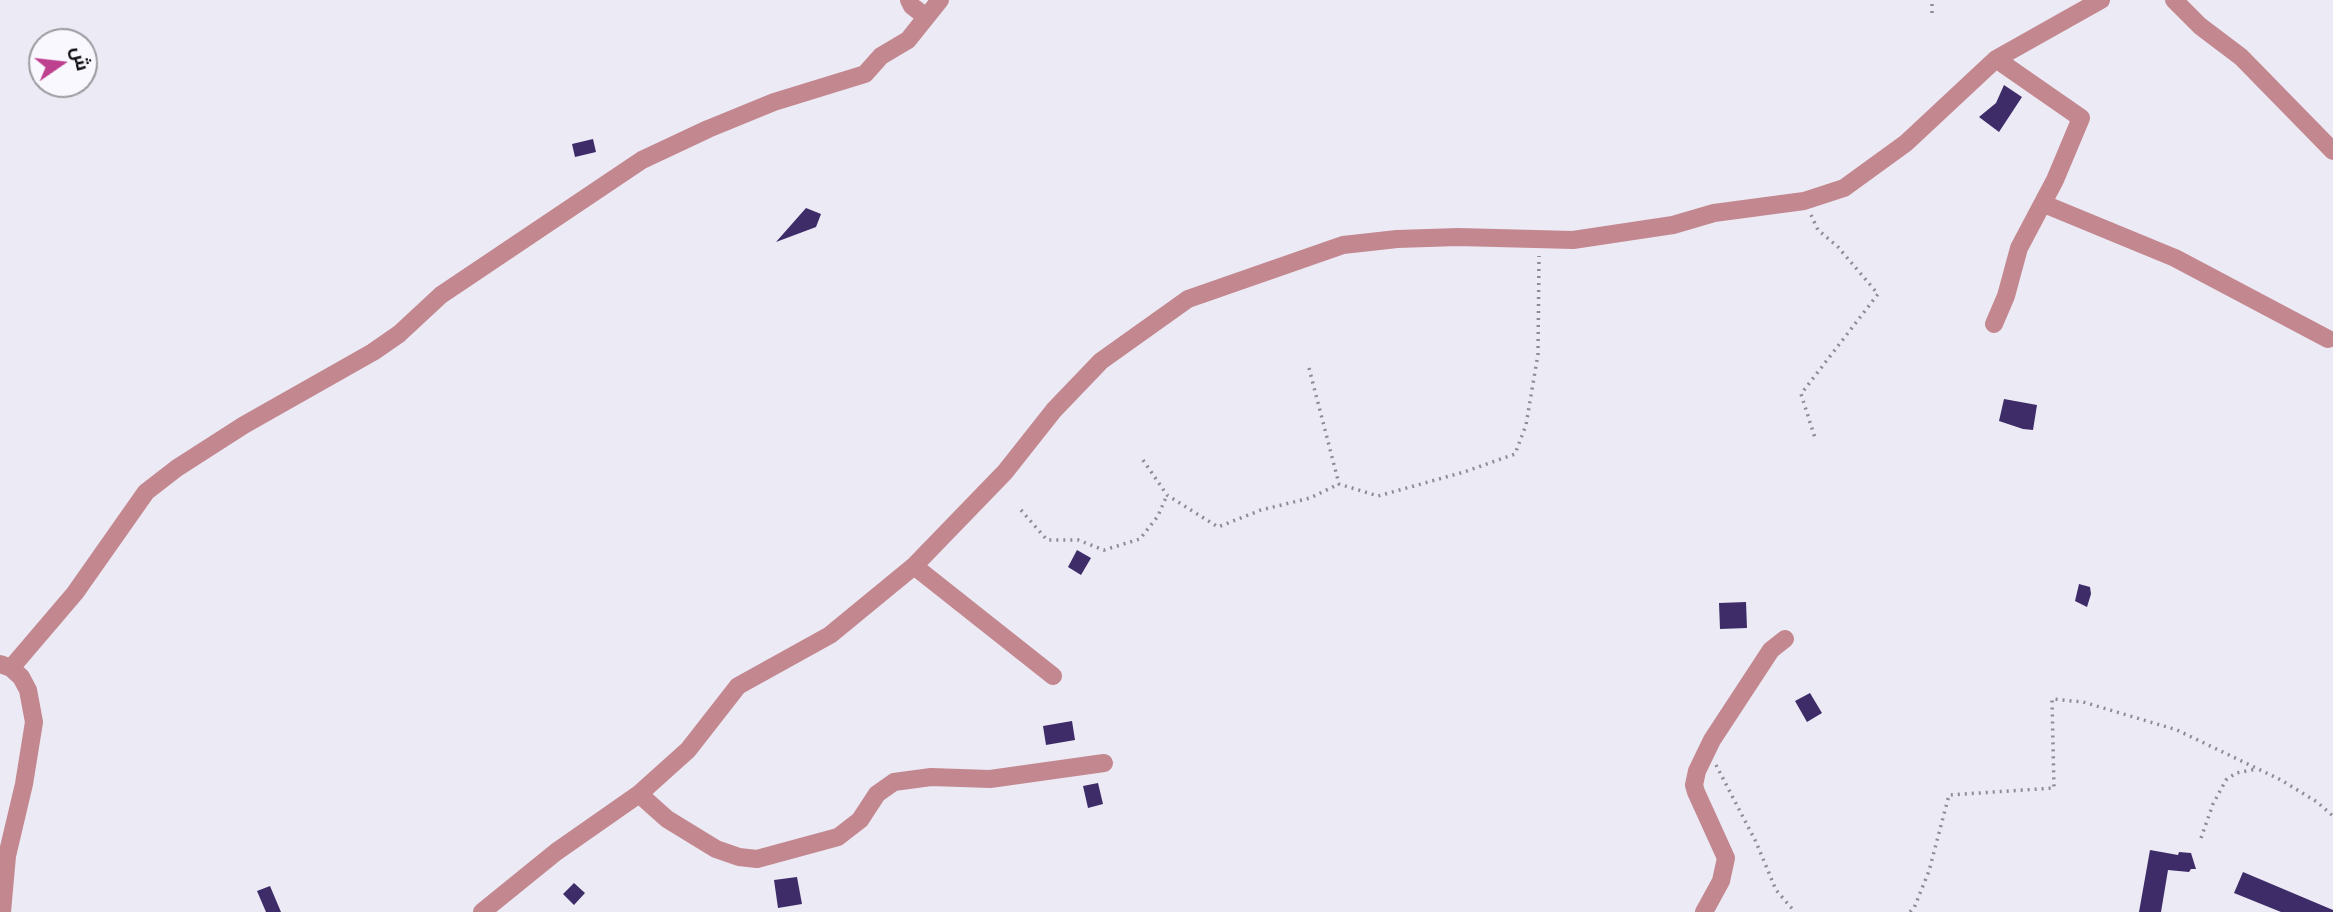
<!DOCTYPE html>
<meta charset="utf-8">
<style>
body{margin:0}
#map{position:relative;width:2333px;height:912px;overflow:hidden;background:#eceaf5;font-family:Ubuntu,Cairo,sans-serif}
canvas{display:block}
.north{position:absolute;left:28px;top:28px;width:70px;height:70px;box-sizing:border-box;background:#f9f8fe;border:2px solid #9b9a9f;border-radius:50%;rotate:76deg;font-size:19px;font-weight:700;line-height:28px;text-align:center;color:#0f0e11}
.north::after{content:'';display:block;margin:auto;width:24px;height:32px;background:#be418f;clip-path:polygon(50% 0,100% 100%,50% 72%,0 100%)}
</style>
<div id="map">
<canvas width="2333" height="912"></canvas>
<div class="north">ش</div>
</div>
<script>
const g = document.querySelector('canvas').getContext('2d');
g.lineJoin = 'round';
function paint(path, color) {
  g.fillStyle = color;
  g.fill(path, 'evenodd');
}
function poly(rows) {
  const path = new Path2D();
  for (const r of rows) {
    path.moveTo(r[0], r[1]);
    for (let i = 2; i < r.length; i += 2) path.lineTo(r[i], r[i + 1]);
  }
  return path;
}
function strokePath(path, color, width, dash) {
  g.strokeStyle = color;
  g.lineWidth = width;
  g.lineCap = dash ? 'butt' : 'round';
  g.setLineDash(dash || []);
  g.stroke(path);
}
paint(poly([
 [2004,85,2022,97,1999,132,1979,117,1996,103],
 [593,139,596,152,575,157,572,144],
 [806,208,821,214,816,227,776,242],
 [2004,399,2037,405,2033,430,2023,429,1999,421],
 [1077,550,1091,558,1081,575,1068,567],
 [2079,584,2090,587,2091,594,2087,607,2075,601],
 [1746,602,1747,628,1720,629,1719,603],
 [1810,693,1822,713,1807,722,1795,701],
 [1072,721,1075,740,1046,745,1043,726],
 [1098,783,1103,804,1088,808,1083,786],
 [2150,850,2178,855,2179,852,2191,853,2196,869,2191,869,2189,872,2168,870,2161,912,2139,912],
 [2243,872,2333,910,2333,912,2281,912,2234,893],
 [797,877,802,904,778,908,774,880],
 [574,883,585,893,574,905,563,894],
 [270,886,281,912,266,912,257,891]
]), '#3e2c69');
strokePath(poly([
 [1932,13,1932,0],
 [1811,215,1818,230,1838,247,1878,294,1801,394,1815,438],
 [1309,368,1339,484,1378,496,1464,472,1515,454,1526,425,1538,354,1539,256],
 [1143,460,1167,495,1218,527,1261,510,1310,498,1339,484],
 [1021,510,1047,540,1078,540,1104,550,1140,539,1158,516,1167,495],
 [1716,765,1756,842,1776,890,1795,912],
 [2201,838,2213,804,2226,780,2236,773,2257,769],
 [1910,912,1914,908,1929,871,1949,795,2054,788,2052,699,2083,702,2177,730,2281,780,2317,802,2333,816]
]), '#8d8b93', 3.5, [2, 5]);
strokePath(poly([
 [909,0,912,6,926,17],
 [2174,0,2200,26,2241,57,2333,151],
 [2044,204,2175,258,2328,339],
 [1994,324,2006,296,2019,248,2055,180,2081,118,1996,59],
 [914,566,1053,676],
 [0,664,11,668,21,677,28,690,34,722,24,784,7,856,2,912],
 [11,668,75,593,146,492,177,468,244,425,373,352,399,334,441,295,642,160,708,129,774,102,865,74,881,56,908,40,940,0],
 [639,794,667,819,716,849,739,857,757,859,838,837,860,820,877,794,894,782,931,777,990,779,1104,763],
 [482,912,556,852,639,794,688,750,738,686,830,635,914,566,1005,472,1054,410,1101,361,1188,299,1343,245,1397,239,1458,237,1573,240,1673,225,1714,213,1804,201,1844,188,1906,143,1996,59,2101,0],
 [1704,912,1721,881,1726,858,1696,792,1694,785,1697,771,1712,740,1771,650,1785,639]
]), '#c3878f', 18);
</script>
